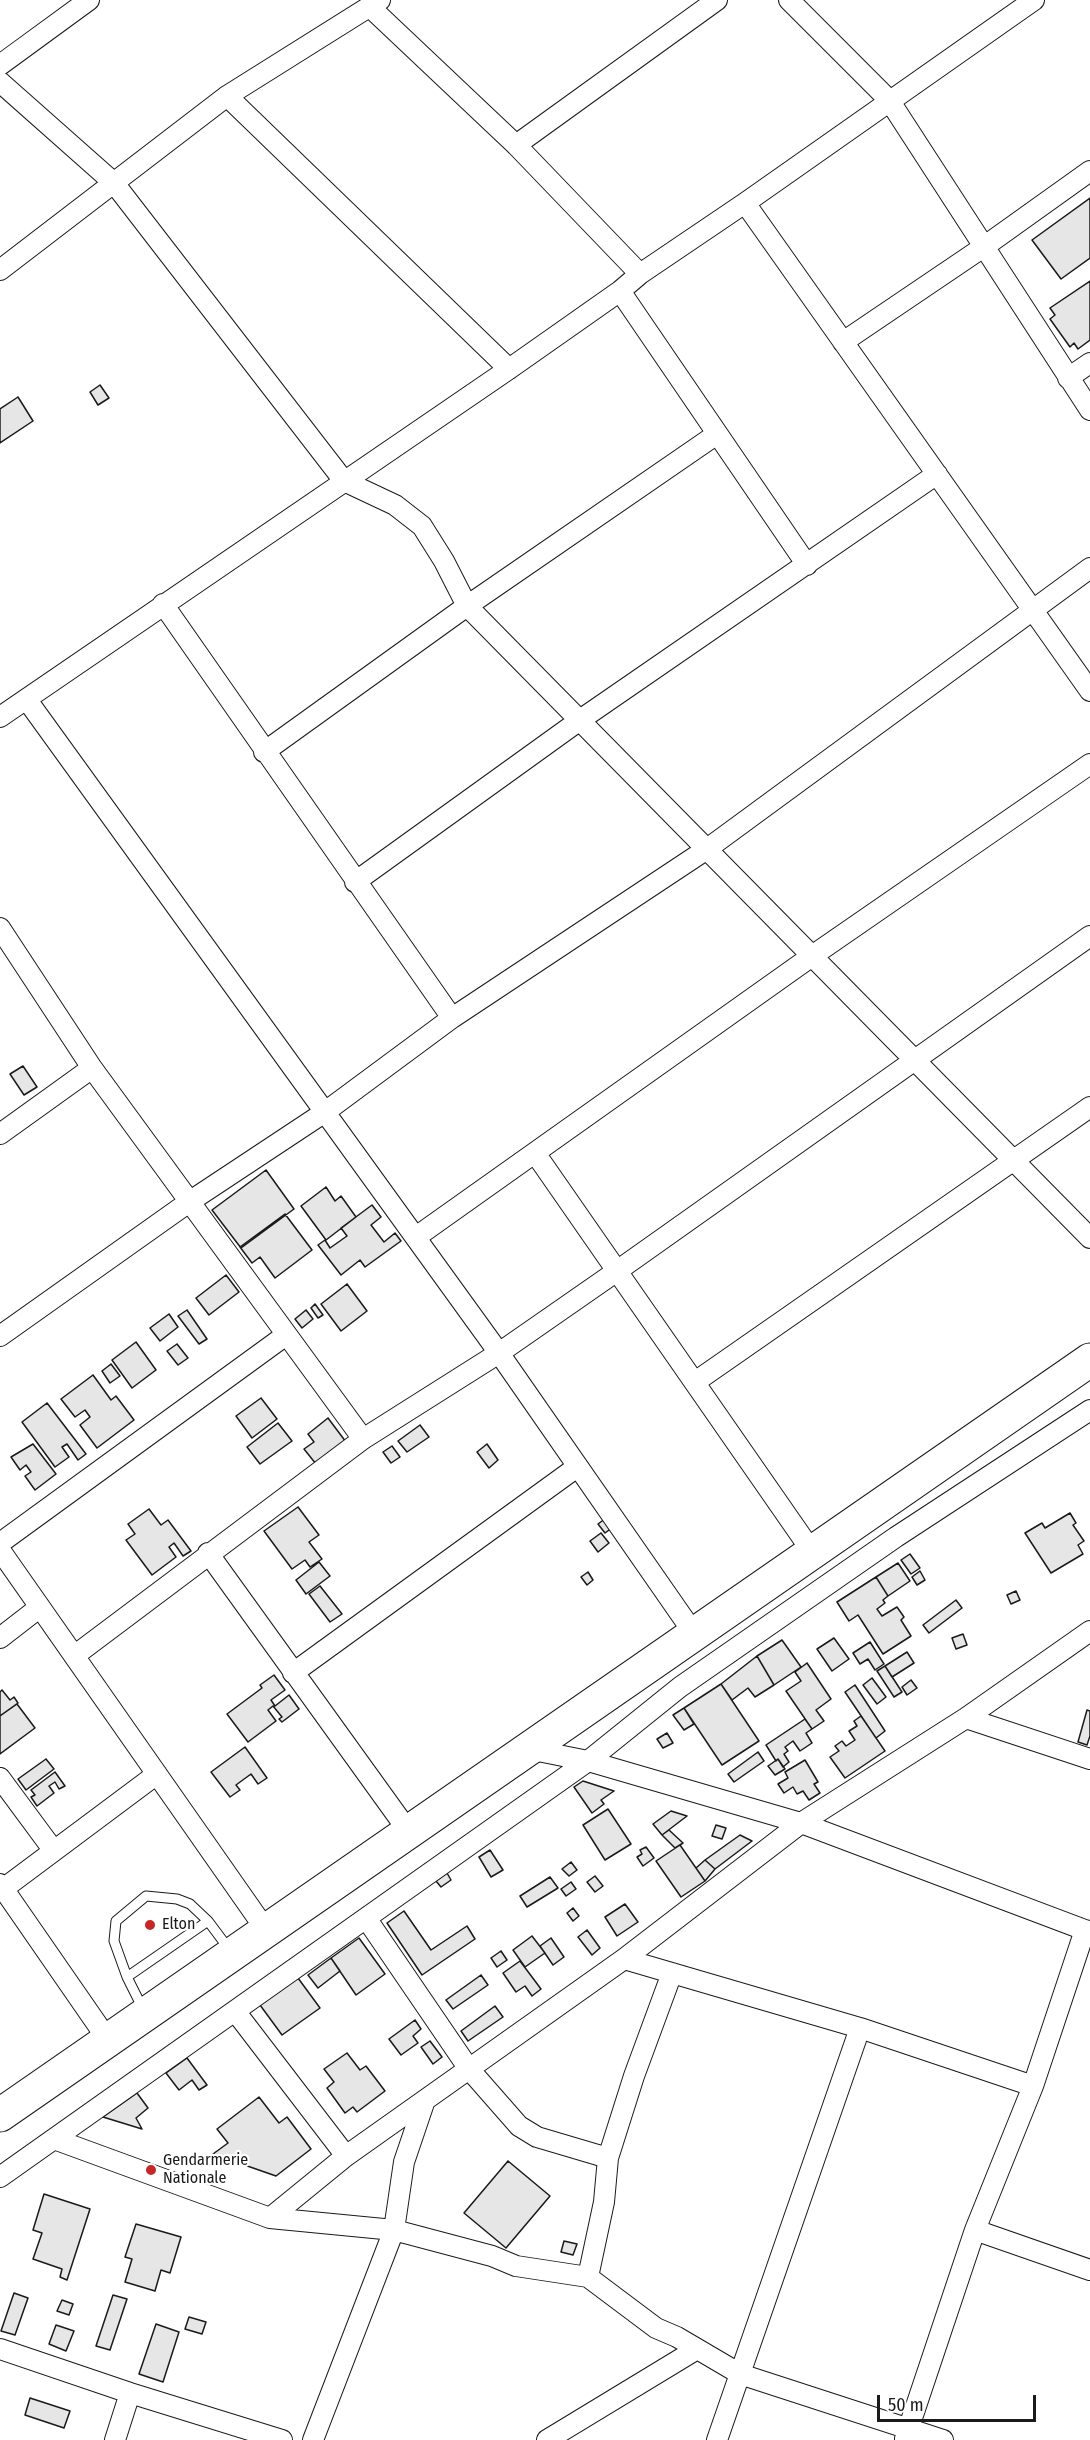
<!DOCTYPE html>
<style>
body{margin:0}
#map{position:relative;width:1090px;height:2440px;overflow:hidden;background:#fff;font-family:"Fira Sans Condensed",sans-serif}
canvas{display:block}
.scale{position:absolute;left:877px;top:2395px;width:159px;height:27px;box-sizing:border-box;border:3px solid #1a1a1a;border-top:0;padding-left:8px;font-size:18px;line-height:21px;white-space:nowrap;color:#1a1a1a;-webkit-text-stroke:4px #fff;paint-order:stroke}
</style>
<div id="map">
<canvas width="1090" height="2440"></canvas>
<div class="scale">50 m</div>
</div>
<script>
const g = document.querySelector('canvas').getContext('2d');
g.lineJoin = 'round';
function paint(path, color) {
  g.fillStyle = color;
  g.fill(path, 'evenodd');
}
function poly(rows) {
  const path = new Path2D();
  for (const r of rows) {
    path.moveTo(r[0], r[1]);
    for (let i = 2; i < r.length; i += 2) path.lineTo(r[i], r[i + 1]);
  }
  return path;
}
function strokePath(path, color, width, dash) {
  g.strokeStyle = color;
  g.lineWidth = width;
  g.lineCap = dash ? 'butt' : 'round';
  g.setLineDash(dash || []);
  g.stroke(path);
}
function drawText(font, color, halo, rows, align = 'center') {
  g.font = font + ' "Fira Sans Condensed",sans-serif';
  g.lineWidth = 4.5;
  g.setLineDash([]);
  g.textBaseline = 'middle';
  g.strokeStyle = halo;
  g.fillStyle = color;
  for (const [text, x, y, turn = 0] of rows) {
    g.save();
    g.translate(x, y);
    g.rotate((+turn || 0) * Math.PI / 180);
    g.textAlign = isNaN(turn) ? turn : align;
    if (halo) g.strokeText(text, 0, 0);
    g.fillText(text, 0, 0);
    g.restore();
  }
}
const building = poly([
 [1090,198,1090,258,1061,279,1032,240,1090,198],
 [1090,281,1090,340,1078,349,1074,343,1070,347,1050,319,1055,315,1050,308,1090,281],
 [100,385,109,398,98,405,90,392,100,385],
 [18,397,33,421,0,443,0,409,18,397],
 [23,1066,37,1087,24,1095,10,1074,23,1066],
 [266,1170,294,1209,241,1248,212,1210,266,1170],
 [326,1187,335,1201,341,1196,356,1217,326,1240,301,1206,326,1187],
 [372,1205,381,1217,371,1225,384,1242,395,1233,401,1241,365,1267,360,1260,341,1275,318,1245,325,1240,330,1248,347,1236,341,1228,372,1205],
 [285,1214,312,1250,275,1278,260,1257,252,1263,240,1247,285,1214],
 [226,1275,239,1292,209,1315,196,1298,226,1275],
 [347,1284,367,1311,341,1331,321,1304,347,1284],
 [315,1304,323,1315,318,1318,311,1308,315,1304],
 [187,1310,207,1339,199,1344,178,1316,187,1310],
 [306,1310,313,1319,302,1328,295,1319,306,1310],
 [169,1314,178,1327,160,1341,150,1328,169,1314],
 [136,1342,156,1370,132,1388,112,1360,136,1342],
 [177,1344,188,1358,178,1365,167,1351,177,1344],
 [111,1364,120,1376,110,1383,102,1371,111,1364],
 [93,1375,111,1400,116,1396,134,1420,97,1448,80,1425,90,1417,85,1410,75,1417,61,1399,93,1375],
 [261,1398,277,1419,252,1438,236,1416,261,1398],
 [47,1403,86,1454,78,1460,67,1444,62,1447,69,1457,55,1467,22,1422,47,1403],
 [328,1418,346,1442,316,1464,304,1449,314,1442,308,1434,328,1418],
 [278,1423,292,1441,260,1464,247,1447,278,1423],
 [420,1425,429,1437,407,1452,398,1441,420,1425],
 [33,1444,56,1474,35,1490,25,1476,31,1472,26,1465,20,1470,11,1457,33,1444],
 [487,1444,498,1460,489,1468,477,1452,487,1444],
 [392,1446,400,1457,391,1463,383,1452,392,1446],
 [298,1507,319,1535,309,1542,322,1559,310,1567,305,1560,292,1569,264,1531,298,1507],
 [149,1509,161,1525,168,1520,191,1551,183,1556,174,1543,169,1547,176,1557,152,1575,126,1540,135,1534,128,1524,149,1509],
 [1070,1513,1076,1523,1073,1525,1084,1541,1078,1545,1083,1554,1051,1573,1025,1533,1042,1523,1045,1528,1070,1513],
 [606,1518,613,1527,605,1533,598,1524,606,1518],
 [601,1533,609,1543,598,1552,590,1541,601,1533],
 [910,1554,920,1568,911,1574,901,1560,910,1554],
 [319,1562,330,1576,306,1594,296,1580,319,1562],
 [898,1563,910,1581,888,1596,876,1577,898,1563],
 [920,1571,925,1580,917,1585,912,1577,920,1571],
 [588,1572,593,1580,587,1585,581,1577,588,1572],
 [876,1577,888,1596,883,1600,885,1603,877,1609,882,1616,897,1607,904,1617,901,1620,911,1636,883,1654,858,1615,849,1621,837,1602,876,1577],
 [320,1586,342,1614,330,1622,309,1594,320,1586],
 [1016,1591,1020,1600,1011,1604,1007,1595,1016,1591],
 [956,1600,962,1608,929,1633,923,1625,956,1600],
 [963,1634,967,1645,956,1649,952,1638,963,1634],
 [834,1638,849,1659,832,1671,817,1649,834,1638],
 [782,1640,801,1667,774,1685,757,1656,782,1640],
 [870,1642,884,1664,875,1670,868,1659,860,1664,853,1653,870,1642],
 [907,1652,914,1663,892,1677,885,1666,907,1652],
 [757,1656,774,1685,755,1697,748,1688,732,1700,721,1684,757,1656],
 [807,1663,831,1699,816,1710,824,1721,812,1729,786,1691,801,1681,795,1672,807,1663],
 [885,1666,902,1692,894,1697,877,1671,885,1666],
 [274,1675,285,1690,271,1700,275,1706,289,1695,299,1709,282,1722,279,1719,282,1717,273,1706,268,1710,276,1721,248,1742,227,1714,262,1688,260,1685,274,1675],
 [872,1678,886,1697,877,1704,863,1685,872,1678],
 [911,1680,917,1688,907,1695,902,1687,911,1680],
 [721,1684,759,1741,722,1765,684,1708,721,1684],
 [855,1685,885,1731,876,1738,845,1692,855,1685],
 [2,1690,10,1700,14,1697,18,1703,0,1716,0,1692,2,1690],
 [17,1704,35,1728,0,1754,0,1716,17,1704],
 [684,1708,694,1724,684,1730,673,1715,684,1708],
 [1087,1710,1090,1711,1090,1736,1087,1745,1078,1742,1087,1710],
 [861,1716,885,1751,845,1778,830,1757,839,1751,835,1746,842,1741,846,1746,855,1740,849,1731,857,1726,854,1721,861,1716],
 [805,1719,812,1729,806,1733,812,1743,800,1751,793,1741,785,1747,788,1751,784,1754,789,1762,783,1767,778,1759,776,1761,766,1745,805,1719],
 [667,1733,673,1743,663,1748,657,1739,667,1733],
 [245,1747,267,1778,258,1784,251,1774,236,1785,240,1790,230,1797,211,1772,245,1747],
 [758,1752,764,1761,734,1782,728,1774,758,1752],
 [46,1759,54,1769,26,1790,18,1779,46,1759],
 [778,1759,785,1769,775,1775,768,1766,778,1759],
 [805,1760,818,1782,814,1784,820,1793,809,1800,803,1791,797,1794,793,1787,784,1793,778,1784,788,1778,785,1772,805,1760],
 [55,1772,65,1786,59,1789,55,1782,49,1786,54,1793,37,1806,31,1797,35,1795,31,1790,55,1772],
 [583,1781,614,1791,601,1800,604,1804,592,1813,574,1787,583,1781],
 [608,1809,631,1844,605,1860,583,1825,608,1809],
 [671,1811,687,1816,662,1835,653,1824,671,1811],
 [716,1825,726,1828,722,1839,712,1836,716,1825],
 [669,1830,683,1843,675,1848,662,1835,669,1830],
 [740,1835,752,1841,715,1869,705,1860,740,1835],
 [680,1845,705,1881,681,1897,656,1861,680,1845],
 [646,1847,654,1858,643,1866,637,1857,642,1854,640,1850,646,1847],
 [490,1850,503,1870,491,1877,479,1857,490,1850],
 [705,1860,715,1869,705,1881,696,1868,705,1860],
 [571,1862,577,1870,569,1876,562,1869,571,1862],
 [447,1873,451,1880,441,1887,436,1881,447,1873],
 [595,1876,603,1886,595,1892,587,1882,595,1876],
 [550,1877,558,1888,527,1907,520,1896,550,1877],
 [571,1882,576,1889,566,1896,561,1889,571,1882],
 [625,1904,638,1922,617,1936,605,1917,625,1904],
 [573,1908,579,1916,573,1921,567,1913,573,1908],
 [404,1911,431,1950,467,1926,475,1939,422,1975,387,1923,404,1911],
 [587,1930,600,1948,592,1955,578,1937,587,1930],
 [532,1936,545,1953,525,1967,513,1950,532,1936],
 [359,1938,385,1974,356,1995,331,1958,359,1938],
 [551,1938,564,1957,553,1965,540,1946,551,1938],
 [501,1951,507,1960,497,1967,491,1958,501,1951],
 [331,1958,340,1971,318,1988,308,1975,331,1958],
 [520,1961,541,1989,532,1996,525,1986,516,1992,503,1973,520,1961],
 [481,1975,488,1985,453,2009,446,2000,481,1975],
 [298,1978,320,2008,282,2035,260,2005,298,1978],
 [495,2006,503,2017,468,2041,461,2031,495,2006],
 [415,2020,421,2029,413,2036,418,2043,401,2055,389,2039,415,2020],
 [430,2041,442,2057,433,2064,421,2047,430,2041],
 [347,2053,360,2070,366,2066,385,2091,357,2112,353,2107,345,2113,327,2088,334,2082,324,2069,347,2053],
 [187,2058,207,2085,199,2090,192,2080,179,2090,166,2073,187,2058],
 [137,2093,148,2108,136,2118,142,2129,103,2117,137,2093],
 [259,2097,279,2123,287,2117,311,2149,276,2176,213,2154,228,2143,217,2129,259,2097],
 [508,2161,550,2196,506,2248,464,2213,508,2161],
 [44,2194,90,2209,67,2280,60,2277,62,2269,33,2259,42,2233,33,2230,44,2194],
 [136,2224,181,2237,170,2273,161,2270,155,2291,125,2282,132,2259,125,2257,136,2224],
 [564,2241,577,2244,573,2255,561,2252,564,2241],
 [14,2293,28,2298,15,2335,1,2331,14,2293],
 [113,2295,127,2299,110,2350,96,2346,113,2295],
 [62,2300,73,2304,69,2315,57,2311,62,2300],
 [189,2317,206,2322,202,2334,185,2329,189,2317],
 [156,2324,179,2332,163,2382,139,2374,156,2324],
 [56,2325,74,2331,66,2351,49,2344,56,2325],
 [30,2398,70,2411,64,2428,25,2415,30,2398]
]);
paint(building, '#e6e6e6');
strokePath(building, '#1a1a1a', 1.5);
const lane = poly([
 [127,1977,208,1921],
 [143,2009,127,1977,114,1941,116,1921,146,1896,177,1899,190,1904,208,1921,229,1949]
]);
const street = poly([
 [789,0,889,100,1090,410],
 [370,7,516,145,640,274],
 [0,65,89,0],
 [0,82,114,183,344,481,395,505,422,526,444,561,467,606,1090,1238],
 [227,96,509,369],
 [516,145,717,0],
 [745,203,1090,691],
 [0,270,227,96,380,0],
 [620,291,807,565],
 [843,342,985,246,1090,171],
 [1068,378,1090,363],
 [163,604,452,1018],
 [27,700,499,1353,695,1635],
 [0,717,509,369,620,291,640,274,745,203,1034,0],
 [264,752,467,606,717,434],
 [355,882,580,720,937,474],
 [0,928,92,1068,363,1439],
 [0,1134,92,1068],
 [535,1153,813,1553],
 [416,1237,812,956,1090,764],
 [0,1336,189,1202,325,1112,452,1018,707,849,1090,568],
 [695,1382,1090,1107],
 [0,1543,286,1335],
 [0,1550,266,1930],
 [208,1553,409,1832],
 [0,1638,40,1607],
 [74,1656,363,1439,499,1353,617,1271,1090,936],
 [293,1673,577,1467],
 [966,1718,1090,1759],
 [528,1749,588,1761,801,1823,1090,1932],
 [0,1778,54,1851],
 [0,1884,108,2040],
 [3,1889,157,1774],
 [366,1918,469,2069,519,2126,537,2137,608,2158],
 [624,1959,801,1823,966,1718,1090,1631],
 [672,1973,634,2076,608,2158,604,2202,588,2277,656,2328,677,2337,740,2374,943,2440],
 [235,2011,346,2156],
 [54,2139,270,2218,394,2230,492,2256,516,2266,588,2277],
 [0,2177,588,1761,680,1687,896,1537,1090,1410],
 [270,2218,346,2156,624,1959,860,2028,1033,2086],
 [975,2230,1090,2270],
 [0,2349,130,2393,282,2440],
 [905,2439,975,2230,1033,2086,1085,1930],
 [115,2440,130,2393],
 [313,2440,394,2230,404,2162,425,2100],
 [547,2440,697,2349],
 [717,2440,860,2028]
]);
const highway = poly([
 [0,2115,1090,1360]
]);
strokePath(lane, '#1a1a1a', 11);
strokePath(street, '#1a1a1a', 22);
strokePath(highway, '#1a1a1a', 35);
strokePath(lane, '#fff', 9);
strokePath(street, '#fff', 20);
strokePath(highway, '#fff', 33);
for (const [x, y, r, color] of [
 [150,1925,6,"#c62828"],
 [151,2170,6,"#c62828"]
]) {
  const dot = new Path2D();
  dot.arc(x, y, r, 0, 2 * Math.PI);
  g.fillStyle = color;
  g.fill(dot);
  strokePath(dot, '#fff', 2);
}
drawText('16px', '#1a1a1a', '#fff', [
 ["Elton",162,1925],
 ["Gendarmerie",163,2161],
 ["Nationale",163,2179]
], 'left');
</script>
